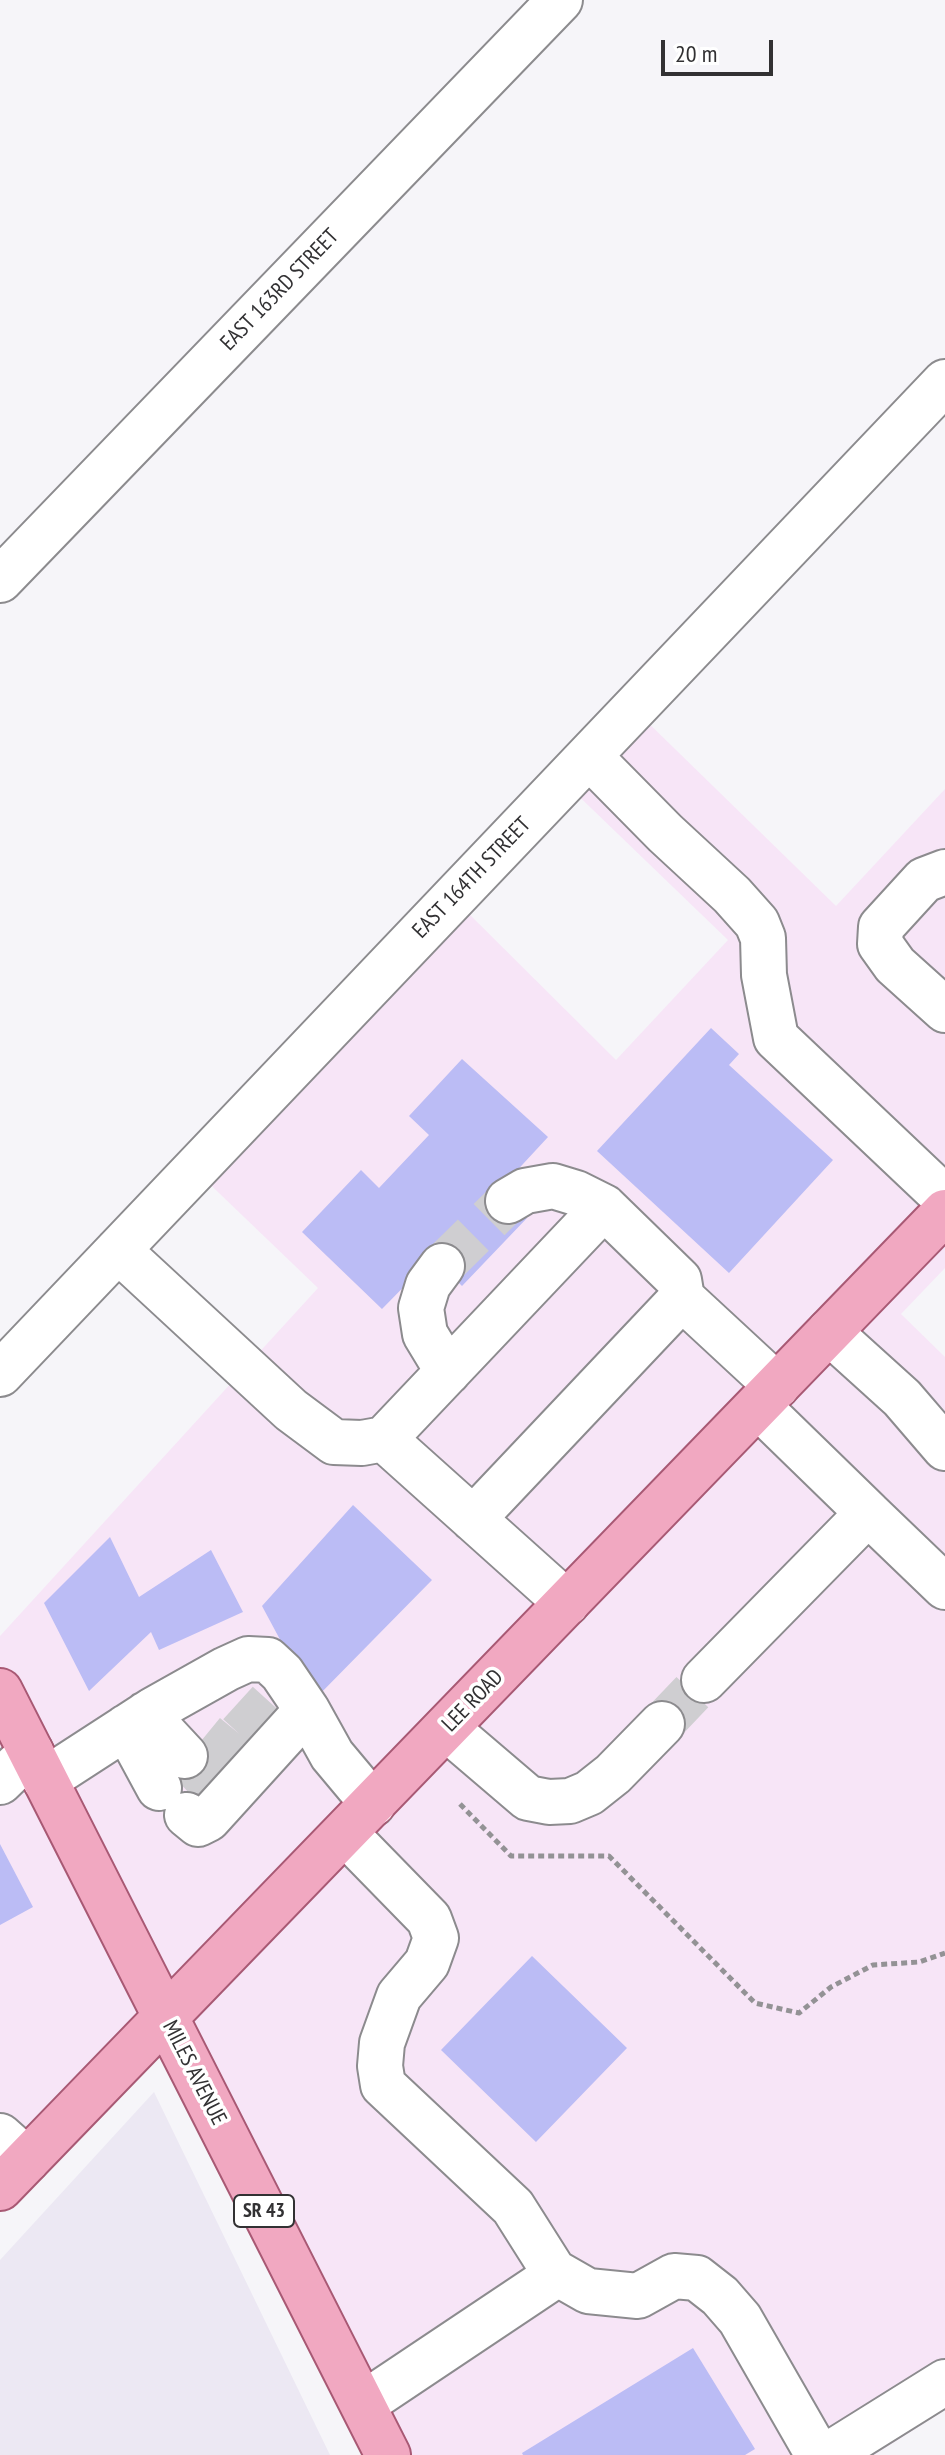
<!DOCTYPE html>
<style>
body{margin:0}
#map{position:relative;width:945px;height:2455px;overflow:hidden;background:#f6f5f9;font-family:"PT Sans Narrow",sans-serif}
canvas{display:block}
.scale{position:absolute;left:661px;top:40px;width:112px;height:36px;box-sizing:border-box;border:4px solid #323133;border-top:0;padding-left:10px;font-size:24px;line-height:28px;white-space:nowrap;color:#323133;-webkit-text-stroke:6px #fff;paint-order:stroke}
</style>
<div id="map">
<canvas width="945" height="2455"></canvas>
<div class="scale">20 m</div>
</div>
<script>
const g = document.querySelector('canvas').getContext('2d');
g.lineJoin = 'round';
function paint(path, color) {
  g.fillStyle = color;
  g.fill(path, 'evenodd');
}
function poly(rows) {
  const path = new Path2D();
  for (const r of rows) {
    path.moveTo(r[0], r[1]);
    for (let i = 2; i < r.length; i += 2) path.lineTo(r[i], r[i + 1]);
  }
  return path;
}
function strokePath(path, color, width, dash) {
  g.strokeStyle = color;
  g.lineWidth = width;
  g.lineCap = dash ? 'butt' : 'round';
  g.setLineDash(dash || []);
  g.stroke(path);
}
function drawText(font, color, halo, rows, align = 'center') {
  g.font = font + ' "PT Sans Narrow",sans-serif';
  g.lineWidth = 7;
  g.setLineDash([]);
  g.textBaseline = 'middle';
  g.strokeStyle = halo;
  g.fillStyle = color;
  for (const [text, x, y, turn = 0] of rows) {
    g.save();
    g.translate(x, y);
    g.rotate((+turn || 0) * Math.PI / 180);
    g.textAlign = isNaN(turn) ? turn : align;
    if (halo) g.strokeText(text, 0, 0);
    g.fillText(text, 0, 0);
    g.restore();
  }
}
paint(poly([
 [634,709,836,906,945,789,945,1268,901,1314,945,1357,945,2410,874,2455,388,2455,166,2018,0,2188,0,1636,318,1288,195,1170,453,898,616,1060,728,940,564,782]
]), '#f7e5f7');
paint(poly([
 [154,2092,330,2455,0,2455,0,2260]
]), '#ece8f3');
paint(poly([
 [711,1028,739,1054,729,1065,833,1160,729,1273,597,1151],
 [462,1059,548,1137,498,1191,527,1218,462,1286,433,1257,382,1309,302,1232,361,1170,379,1188,429,1135,409,1116],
 [353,1505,432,1580,313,1701,262,1606],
 [110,1537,139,1597,211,1550,243,1612,159,1650,151,1632,89,1691,44,1603],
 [0,1844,33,1907,0,1925],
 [532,1956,627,2048,536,2142,441,2050],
 [693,2348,755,2449,745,2455,523,2455,522,2453]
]), '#bbbcf5');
strokePath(poly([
 [442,1266,508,1201],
 [238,1703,270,1732],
 [662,1724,704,1680],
 [206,1735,239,1762],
 [185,1756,216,1790]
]), '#cfced1', 44, [44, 22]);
const minor = poly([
 [0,580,560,0],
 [589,756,665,833,732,895,757,923,763,938,764,975,776,1038,945,1198],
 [945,872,924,880,881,927,880,944,895,965,945,1010],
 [508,1201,525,1191,553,1186,576,1193,604,1207],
 [118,1250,291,1410,334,1442,362,1443,384,1439,604,1207,679,1280,682,1298,473,1519],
 [442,1266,428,1285,421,1308,425,1334,448,1372],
 [682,1298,777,1386],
 [829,1332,902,1398,945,1448],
 [0,1374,945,382],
 [384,1439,567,1603],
 [868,1513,945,1587],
 [704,1680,868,1513,758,1406],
 [146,1714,185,1756],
 [126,1727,159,1788],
 [446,1728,528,1798,549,1802,570,1801,589,1793,613,1774,662,1724],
 [45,1780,153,1710,226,1669,248,1659,268,1660,282,1673,307,1710,332,1755,373,1804],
 [0,1782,31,1752],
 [187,1815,198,1824,208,1819,307,1710],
 [345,1833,429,1919,436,1938,427,1963,399,1996,382,2043,380,2066,383,2085,513,2207,556,2275,363,2404],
 [0,2136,27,2160],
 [553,2271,588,2291,638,2296,674,2276,697,2278,720,2296,740,2319,818,2455],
 [828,2455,945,2382]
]);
const major = poly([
 [0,1691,388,2455],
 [0,2188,945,1212]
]);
strokePath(minor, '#8c8b8e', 48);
strokePath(major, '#a85974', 48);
strokePath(poly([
 [460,1804,511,1856,609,1856,755,2003,799,2013,831,1987,873,1965,919,1962,945,1953]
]), '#939295', 5, [6, 4]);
strokePath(minor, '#fff', 44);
strokePath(major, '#f1a8c1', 44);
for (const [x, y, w] of [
 [264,2211,60]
]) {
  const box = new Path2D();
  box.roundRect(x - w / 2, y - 16, w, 32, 6);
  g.fillStyle = '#fff';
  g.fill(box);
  strokePath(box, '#323133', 2);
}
drawText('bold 20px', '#323133', null, [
 ["SR 43",264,2211]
]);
drawText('22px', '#323133', '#fff', [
 ["EAST 163RD STREET",280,290,-46],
 ["EAST 164TH STREET",472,878,-46],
 ["LEE ROAD",473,1701,-46],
 ["MILES AVENUE",194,2073,63]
]);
</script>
